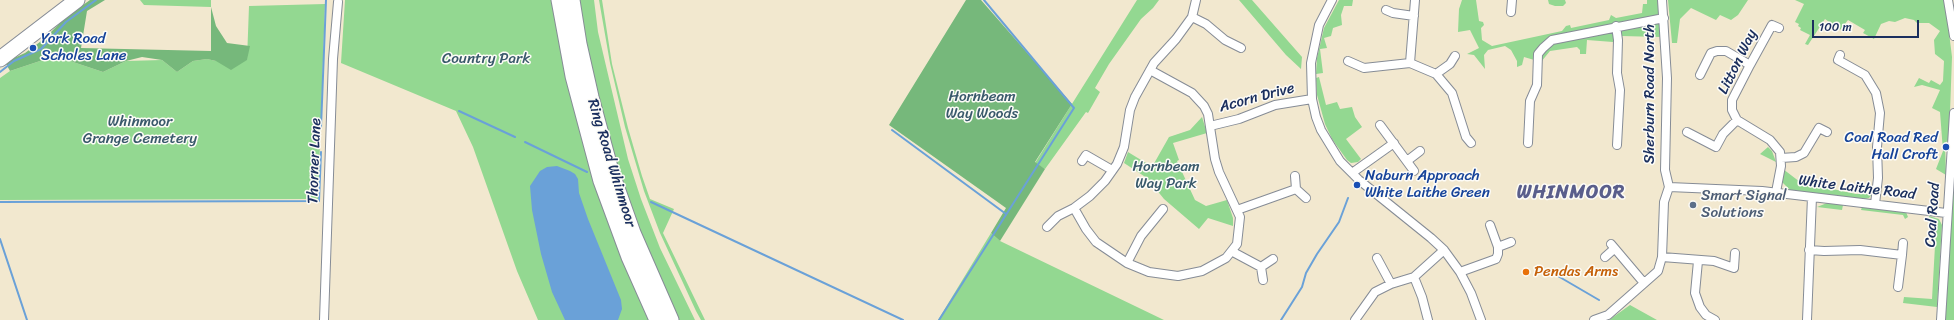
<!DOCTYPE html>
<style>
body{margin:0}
#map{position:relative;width:1954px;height:320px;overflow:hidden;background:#f2e8cf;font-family:Sriracha,sans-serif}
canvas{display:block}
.scale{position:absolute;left:1812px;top:20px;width:107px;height:18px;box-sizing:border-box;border:2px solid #1b2f5e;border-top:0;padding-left:5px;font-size:12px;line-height:14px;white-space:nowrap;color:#1b2f5e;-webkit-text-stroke:3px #fdfcf7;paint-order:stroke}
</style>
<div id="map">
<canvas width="1954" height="320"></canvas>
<div class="scale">100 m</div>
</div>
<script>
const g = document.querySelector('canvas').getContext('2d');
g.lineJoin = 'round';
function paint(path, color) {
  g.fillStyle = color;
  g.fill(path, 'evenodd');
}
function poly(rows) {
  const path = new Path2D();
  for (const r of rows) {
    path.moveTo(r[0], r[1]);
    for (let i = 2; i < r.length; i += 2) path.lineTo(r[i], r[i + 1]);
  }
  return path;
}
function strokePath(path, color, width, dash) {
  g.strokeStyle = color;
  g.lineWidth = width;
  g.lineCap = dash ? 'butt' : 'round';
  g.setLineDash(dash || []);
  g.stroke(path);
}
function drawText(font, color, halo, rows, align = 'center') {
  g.font = font + ' Sriracha,sans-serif';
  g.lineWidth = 3;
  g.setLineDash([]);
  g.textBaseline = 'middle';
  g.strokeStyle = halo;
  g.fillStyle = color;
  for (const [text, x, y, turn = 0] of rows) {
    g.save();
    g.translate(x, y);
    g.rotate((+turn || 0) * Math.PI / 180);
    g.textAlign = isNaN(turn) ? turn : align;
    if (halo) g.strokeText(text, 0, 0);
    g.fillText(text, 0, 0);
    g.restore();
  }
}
paint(poly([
 [140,0,211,0,211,7,144,5],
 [345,0,555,0,652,320,538,320,517,271,473,147,456,111,341,63],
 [576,0,594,0,598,32,628,159,641,199,660,248,695,320,675,320,614,169],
 [599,0,602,0,612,64,628,128,642,176,650,199,674,209,663,233,705,320,701,320,696,311,660,233,644,191,625,127,610,63],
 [1137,0,1159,0,1153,8,1141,19,1109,64,1095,88,1100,92,1088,113,1086,112,1045,169,1035,163],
 [1239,0,1252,0,1302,57,1301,69,1286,55],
 [1339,0,1353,0,1352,6,1344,6,1341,15,1342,25,1333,28,1331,36,1324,38,1327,48,1320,49,1323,73,1316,74,1317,58,1324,28],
 [1462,0,1476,0,1479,21,1483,22,1484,25,1481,28,1482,40,1492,46,1562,31,1566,26,1570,25,1571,28,1609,20,1611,15,1616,18,1642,13,1643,4,1647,4,1647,0,1658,0,1661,37,1621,36,1618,40,1613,42,1587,40,1586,54,1580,54,1580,50,1577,47,1550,51,1541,62,1524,57,1522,65,1517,67,1517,61,1511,50,1505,46,1488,50,1484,55,1485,69,1474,55,1467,54,1479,48,1470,30,1458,32,1459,9],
 [1548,0,1565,0,1566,3,1563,6,1555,6,1549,4],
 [1668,0,1748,0,1738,15,1731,20,1720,15,1716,20,1691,8,1680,19,1677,43,1672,43],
 [1795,0,1945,0,1952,57,1949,140,1945,143,1946,175,1936,169,1943,151,1940,112,1932,108,1940,90,1922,85,1914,87,1919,78,1929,83,1931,80,1940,85,1943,81,1944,61,1935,54,1934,40,1940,31,1929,23,1917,23,1914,20,1905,18,1895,22,1889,21,1881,24,1874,39,1863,33,1865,30,1848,20,1840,30,1825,19,1808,45,1805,44,1810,35,1800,30,1801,28,1798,26,1799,24,1795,22,1804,4],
 [325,4,318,199,0,200,0,78,10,71,61,54,73,62,103,72,126,61,162,60,177,72,193,61,207,59,216,61,247,60,249,6],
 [1319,77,1326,105,1337,102,1340,109,1352,107,1355,117,1362,127,1346,139,1361,159,1358,162,1351,163,1347,160,1332,139,1325,124,1317,95,1316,78],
 [1202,117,1207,133,1173,143,1179,160,1177,161,1195,200,1206,206,1227,200,1233,218,1233,226,1208,218,1199,229,1164,199,1147,178,1124,163,1128,152,1146,163,1147,166,1152,167,1169,137,1190,130],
 [1768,147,1772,151,1776,162,1760,154],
 [1783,169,1800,182,1856,194,1872,194,1869,198,1864,199,1790,190,1782,182],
 [1954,174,1954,320,1945,320],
 [1827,203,1843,205,1842,210,1817,207],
 [1862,207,1906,212,1908,217,1905,219,1903,215,1861,210],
 [1929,216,1939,219,1942,225,1937,307,1903,303,1904,297,1932,299,1936,228,1935,224,1928,222],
 [991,233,1000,241,1164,320,938,320],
 [1630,305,1657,320,1609,320]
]), '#93d891');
paint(poly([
 [90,0,105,0,87,11,81,48,211,51,211,7,216,26,227,43,250,46,247,60,231,70,216,61,207,59,193,61,177,72,162,60,142,57,126,61,103,72,73,62,61,54,10,71,5,62,25,53,44,39,65,18],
 [966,0,981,0,1072,104,1035,162,1045,169,1000,241,991,233,1006,208,889,125]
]), '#76b87b');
paint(poly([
 [557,166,570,171,575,174,578,179,579,193,588,219,621,300,622,309,618,320,565,320,552,292,541,254,532,210,530,186,540,171,547,167]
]), '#6aa1d8');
strokePath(poly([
 [0,72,14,61,41,49,66,22,96,0],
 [459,111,515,137],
 [321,127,326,0],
 [892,130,1006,214],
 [525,142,587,172],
 [0,202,319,201,321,152],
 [651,202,903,320],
 [0,239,27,320],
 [1551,272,1599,300],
 [939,320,1074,108,984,0],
 [1281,320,1302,287,1306,273,1317,254,1339,222,1348,198]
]), '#6aa1d8', 2);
const street = poly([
 [1332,0,1319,25,1311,63,1312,99,1316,117,1321,130,1340,161,1359,180,1431,238,1444,250,1460,272,1471,293,1481,320],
 [1662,0,1667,78,1665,170,1669,187],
 [1948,0,1954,36],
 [1386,10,1393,13,1414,16],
 [1511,12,1512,0],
 [1192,17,1206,24,1225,40,1241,48],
 [1616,26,1618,40,1617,73,1620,90,1617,145],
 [1840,55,1838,60,1865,75,1876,93,1880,113,1877,147,1878,178,1875,204],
 [1348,61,1364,68,1410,63,1436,74,1452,93,1466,137,1471,143],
 [1410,63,1415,0],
 [1436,74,1450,64,1455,56],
 [1700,75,1711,53,1717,51,1726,51,1750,65],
 [1380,125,1414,171],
 [1210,126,1239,119,1275,105,1312,99],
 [1687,132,1716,147,1723,134,1737,120],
 [1528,143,1530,101,1537,85,1538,54,1543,48,1552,40,1664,18],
 [1781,158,1796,157,1804,153,1819,128,1827,132],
 [1082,161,1086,155,1112,170],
 [1407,161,1420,151],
 [1352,173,1394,143],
 [1295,176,1296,189,1306,198],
 [1669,187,1762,191,1946,213],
 [1776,192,1781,166,1780,152,1770,140,1737,120,1732,110,1732,100,1750,65,1772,25,1779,28],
 [1074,208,1086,229,1096,242,1127,263,1149,272,1178,276,1202,271,1226,258,1237,244,1240,217,1219,172,1215,159,1208,114,1204,106,1192,93,1150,70],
 [1237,210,1296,189],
 [1490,225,1498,247,1511,242],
 [1047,227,1058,216,1074,208,1090,196,1105,181,1117,164,1124,147,1130,110,1135,97,1154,63,1176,39,1192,17,1196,0],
 [1611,244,1644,283],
 [1809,250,1824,251,1860,250,1902,255,1898,287],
 [1233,252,1261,267,1263,280],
 [1902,255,1903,243],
 [1605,257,1614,249],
 [1662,257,1714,261,1734,268,1735,253],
 [1377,258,1391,284],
 [1698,261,1695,293,1700,307,1706,315,1715,320],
 [1127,263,1141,236,1163,209],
 [1261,267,1273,259],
 [1460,272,1496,259,1498,254,1498,247],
 [1414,277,1422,297,1428,320],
 [324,320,333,59,338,2],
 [1355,320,1375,292,1391,284,1414,277,1444,250],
 [1594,320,1608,315,1658,271,1662,257,1664,202,1669,187],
 [1807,320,1812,197],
 [1941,320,1954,113]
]);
const highway = poly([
 [559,0,573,76,601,181,629,257,657,320],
 [572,0,579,44,591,97,611,171,633,233,671,320],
 [0,59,77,0]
]);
strokePath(street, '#868c96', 10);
strokePath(highway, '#868c96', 17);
strokePath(street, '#fff', 8);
strokePath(highway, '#fff', 15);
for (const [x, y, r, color] of [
 [33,48,4,"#1a4fb4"],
 [1946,147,4,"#1a4fb4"],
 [1357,185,4,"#1a4fb4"],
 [1693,205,4,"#5c6f8a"],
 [1526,272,4,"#e8710a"]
]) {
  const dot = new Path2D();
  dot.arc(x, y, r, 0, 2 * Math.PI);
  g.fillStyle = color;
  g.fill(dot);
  strokePath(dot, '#fdfcf7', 1.5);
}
drawText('15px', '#164399', '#fdfcf7', [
 ["York Road",41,39],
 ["Scholes Lane",41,56],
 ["Coal Road Red",1938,138,"right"],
 ["Hall Croft",1938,155,"right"],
 ["Naburn Approach",1365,176],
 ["White Laithe Green",1365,193]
], 'left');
drawText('15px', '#39596b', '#fdfcf7', [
 ["Country Park",486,59],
 ["Hornbeam",982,97],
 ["Way Woods",982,114],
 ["Whinmoor",140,122],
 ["Grange Cemetery",140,139],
 ["Hornbeam",1166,167],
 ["Way Park",1166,184]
]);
drawText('15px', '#1b2f5e', '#fdfcf7', [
 ["Litton Way",1738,62,-64],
 ["Sherburn Road North",1650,94,-90],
 ["Acorn Drive",1257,98,-15],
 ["Thorner Lane",315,161,-88],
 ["Ring Road Whinmoor",611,163,73],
 ["White Laithe Road",1857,188,7],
 ["Coal Road",1933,215,-86]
]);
drawText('15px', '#4e5e75', '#fdfcf7', [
 ["Smart Signal",1701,196],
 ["Solutions",1701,213]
], 'left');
drawText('15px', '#c56008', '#fdfcf7', [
 ["Pendas Arms",1534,272]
], 'left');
g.letterSpacing = '1px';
drawText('bold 19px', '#5a5e8b', '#fdfcf7', [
 ["WHINMOOR",1571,193]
]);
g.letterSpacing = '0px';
</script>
